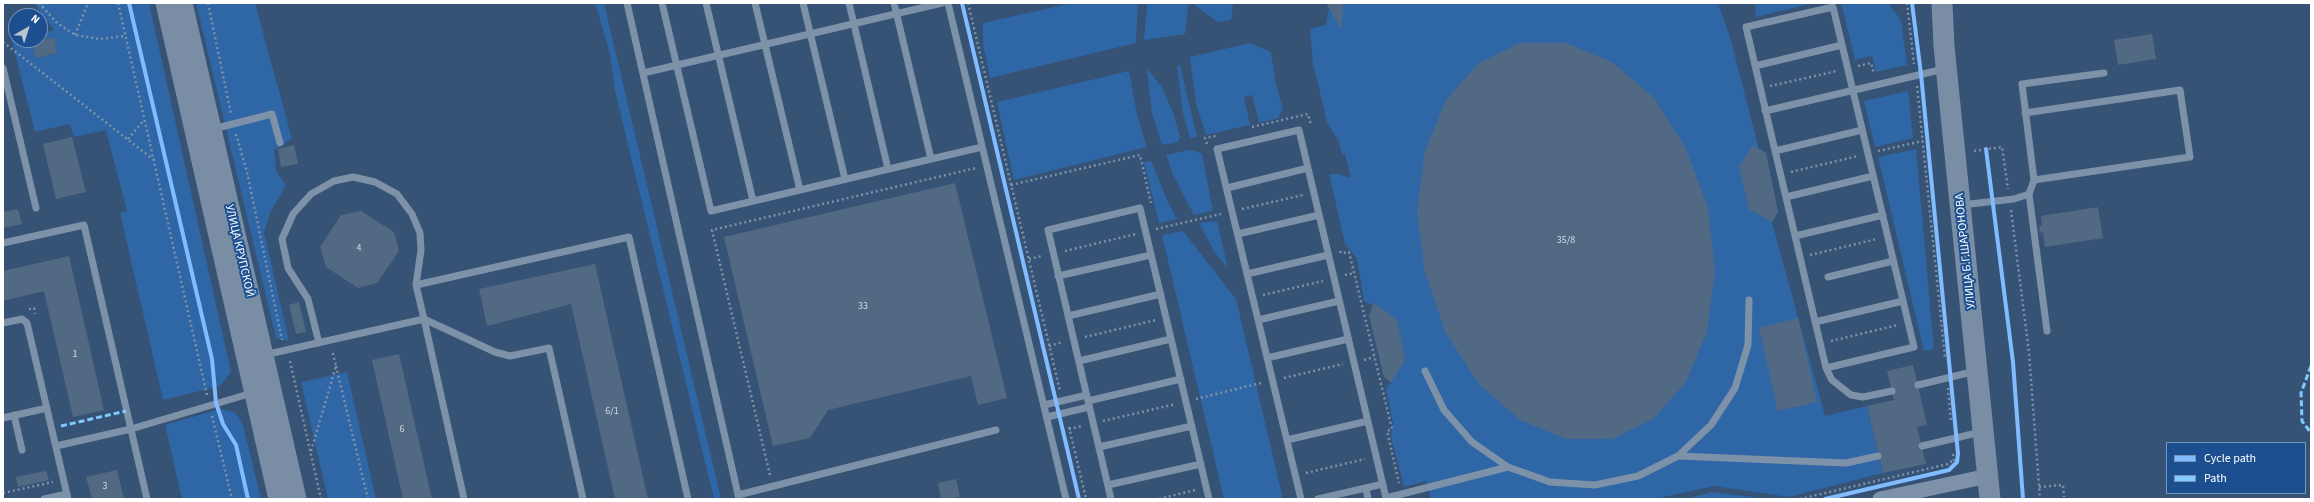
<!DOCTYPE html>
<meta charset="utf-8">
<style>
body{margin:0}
#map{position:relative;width:2314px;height:502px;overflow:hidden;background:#365274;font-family:"Source Sans 3",sans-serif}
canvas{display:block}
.frame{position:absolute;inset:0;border:4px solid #fff;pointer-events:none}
.legend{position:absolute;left:2166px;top:442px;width:140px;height:52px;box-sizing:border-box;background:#1b4f8f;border:1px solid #7695bc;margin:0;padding:5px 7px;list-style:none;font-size:12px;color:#fff}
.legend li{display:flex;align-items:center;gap:8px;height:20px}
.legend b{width:20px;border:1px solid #7695bc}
.north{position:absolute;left:8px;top:8px;width:40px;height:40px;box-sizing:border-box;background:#1b4f8f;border:1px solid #7695bc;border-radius:50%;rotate:39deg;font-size:11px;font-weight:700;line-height:16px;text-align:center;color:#fff}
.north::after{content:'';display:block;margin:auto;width:14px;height:18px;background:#b9c2ce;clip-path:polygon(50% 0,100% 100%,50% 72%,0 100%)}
</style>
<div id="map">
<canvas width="2314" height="502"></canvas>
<div class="frame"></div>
<ul class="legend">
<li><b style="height:5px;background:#80bcff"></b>Cycle path</li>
<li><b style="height:5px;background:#80caff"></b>Path</li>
</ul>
<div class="north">N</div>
</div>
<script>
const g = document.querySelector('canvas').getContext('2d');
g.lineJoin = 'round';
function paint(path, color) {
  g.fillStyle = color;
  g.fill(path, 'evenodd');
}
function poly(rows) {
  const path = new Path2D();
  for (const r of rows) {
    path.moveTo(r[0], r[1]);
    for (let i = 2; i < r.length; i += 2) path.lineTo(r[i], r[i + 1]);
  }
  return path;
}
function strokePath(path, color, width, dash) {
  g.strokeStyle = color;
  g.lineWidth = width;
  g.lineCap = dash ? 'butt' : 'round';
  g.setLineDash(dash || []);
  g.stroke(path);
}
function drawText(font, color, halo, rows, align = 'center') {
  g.font = font + ' "Source Sans 3",sans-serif';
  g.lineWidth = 4;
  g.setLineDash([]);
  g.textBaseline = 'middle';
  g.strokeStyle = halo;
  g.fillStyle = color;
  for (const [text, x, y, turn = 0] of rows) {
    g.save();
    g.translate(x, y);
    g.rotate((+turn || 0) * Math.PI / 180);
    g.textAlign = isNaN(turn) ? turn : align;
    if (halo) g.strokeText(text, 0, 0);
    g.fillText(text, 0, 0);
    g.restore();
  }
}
paint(poly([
 [34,3,149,3,231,372,220,386,163,400,120,213,127,211,106,130,74,137,70,124,35,132,12,41,40,40,32,42,36,58,57,53,54,37,40,40,40,34,54,30],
 [196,3,255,3,292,139,274,150,276,171,286,185,270,213,264,232,289,341,276,338],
 [595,3,604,3,721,499,714,499,615,91,610,54],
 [1072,3,1138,3,1136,43,990,78,983,44,983,23],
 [1147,3,1185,3,1188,5,1185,34,1144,40],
 [1192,3,1233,3,1231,20,1218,22],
 [1326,3,1718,3,1730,37,1759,149,1766,153,1778,212,1772,222,1825,416,1867,406,1883,473,1789,497,1714,486,1655,499,1431,499,1426,481,1404,487,1391,437,1393,423,1386,389,1391,382,1384,377,1369,315,1373,306,1364,301,1357,258,1345,244,1329,174,1338,174,1351,178,1345,154,1342,155,1339,142,1327,122,1313,63,1310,29,1326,25,1329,7],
 [1755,3,1814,3,1756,17],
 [1841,3,1888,3,1901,20,1907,65,1876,72,1872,56,1855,60],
 [1250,43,1271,52,1276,85,1283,108,1278,118,1259,123,1252,95,1244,97,1250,125,1206,135,1196,104,1190,57],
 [1180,65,1197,137,1190,138,1183,113,1179,82,1177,66],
 [1147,69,1161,86,1173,112,1180,137,1178,142,1162,145,1152,113],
 [1129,71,1137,115,1147,147,1014,180,997,102],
 [1908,91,1913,138,1875,147,1864,101],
 [1916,149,1934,349,1924,351,1878,157],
 [1188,150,1195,151,1202,154,1213,211,1194,215,1174,177,1166,155],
 [1151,161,1168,202,1177,219,1159,223,1144,162],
 [1217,221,1228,268,1215,253,1199,223],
 [1183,231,1236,299,1283,499,1224,499,1162,235],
 [347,372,376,499,328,499,301,382],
 [220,409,235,412,243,425,261,499,182,499,165,425],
 [1712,492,1770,499,1685,499]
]), '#2f66a5');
paint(poly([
 [1326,3,1341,3,1343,6,1341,29],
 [2152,34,2156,59,2118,65,2114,40],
 [54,37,57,53,36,58,32,42],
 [1520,43,1566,43,1612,62,1654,98,1686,149,1708,208,1715,271,1707,331,1686,382,1653,419,1612,439,1566,439,1520,420,1479,384,1446,333,1425,273,1417,211,1425,151,1446,100,1479,63],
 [72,137,86,192,56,199,43,144],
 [294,145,298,164,281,167,278,149],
 [1753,145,1766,153,1778,212,1772,222,1749,209,1739,167],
 [955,183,1007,398,978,405,971,376,828,410,810,438,773,446,724,237],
 [2098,207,2103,238,2045,247,2043,232,2040,233,2039,226,2042,226,2041,216],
 [18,209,22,224,3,228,3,212],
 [361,211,394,232,399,251,377,283,358,288,326,267,320,247,341,215],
 [69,256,104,410,73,417,44,291,3,301,3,271],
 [595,264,648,499,615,499,571,304,487,326,479,289],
 [299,302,306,332,296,334,289,305],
 [1374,303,1397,320,1405,360,1391,382,1384,377,1369,315],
 [1798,318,1817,402,1778,411,1759,328],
 [399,354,432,499,403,499,372,360],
 [1913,365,1927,425,1917,427,1926,464,1883,473,1867,406,1894,400,1887,371],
 [117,470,124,499,92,499,86,477],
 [46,471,49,480,18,487,16,477],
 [956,479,960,497,941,499,938,483]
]), '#526984');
strokePath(poly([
 [39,3,57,23,75,35,100,39,125,36],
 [118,3,207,395],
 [208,3,231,114],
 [968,3,1060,391],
 [1907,3,1914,64],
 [42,7,47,3],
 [75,35,88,3],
 [3,42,154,160],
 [1858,66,1871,63,1874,74],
 [1770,86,1837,71],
 [1917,86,1945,358],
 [1252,127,1308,114,1311,125],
 [236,134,247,172,282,340],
 [128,139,144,120],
 [1207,144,1205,138,1216,136],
 [1878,151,1923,141],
 [1974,151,2002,147,2008,189],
 [1791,172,1858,156],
 [1011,185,1140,155,1151,203],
 [1242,209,1303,195],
 [2011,210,2029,353,2040,499],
 [1156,229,1221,214],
 [1065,251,1136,234],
 [1340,251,1341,253,1349,252,1392,429,1387,431,1399,483],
 [1810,255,1877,239],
 [1029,259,1042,256],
 [1345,275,1355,273],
 [1263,295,1323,281],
 [29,309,34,308,35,314],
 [1085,337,1156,320],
 [1831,341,1898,325],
 [1049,346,1063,342],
 [1364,360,1374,357],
 [290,361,321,499],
 [336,366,368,499],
 [1284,378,1343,364],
 [1948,388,1951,421],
 [1196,399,1261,383],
 [212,416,232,499],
 [1103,421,1176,404],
 [1069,427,1086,499],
 [1069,429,1082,426],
 [311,451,336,366,332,350],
 [1953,454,1955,467],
 [1306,473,1365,459],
 [770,475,712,230,976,168],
 [2039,487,2063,485,2064,497],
 [3,493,53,482],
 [1159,499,1195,490],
 [1800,499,1948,464,1953,460]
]), '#7d92a8', 2.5, [2, 3]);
strokePath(poly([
 [627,3,739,499],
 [662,3,711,211,982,147],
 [706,3,753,201],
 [755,3,800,190],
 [803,3,845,179],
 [849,3,888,169],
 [894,3,931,159],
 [948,3,1066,499],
 [1755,66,1842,45],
 [3,68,36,208],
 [643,73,942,3],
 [1765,111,1944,69],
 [2025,113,2180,90,2190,157,2034,180],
 [213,129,272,114,280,143],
 [1775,151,1862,130],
 [1227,188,1308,168],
 [2029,194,2047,331],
 [1786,197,1873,176],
 [1961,205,2014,199,2029,194,2034,180,2022,84,2104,73],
 [1238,234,1319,215],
 [1795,236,1883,215],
 [3,243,84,225,147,499],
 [1247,274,1328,255],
 [1058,276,1151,255],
 [1828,277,1893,261],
 [1068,316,1161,294],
 [1258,320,1339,301],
 [1815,322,1903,301],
 [3,323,22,319,27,323,68,499],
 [319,343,308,299,288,268,282,239,293,214,311,194,334,181,353,177,375,182,397,194,412,214,420,233,421,250,416,285],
 [264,355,424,319,464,499],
 [1267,358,1348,339],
 [1079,361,1171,339],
 [1826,368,1914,347,1833,7,1746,27,1826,368,1832,380,1851,395,1863,397,1892,391],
 [1425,371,1444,410,1472,442,1508,467,1550,482,1595,485,1638,476,1678,456,1711,425,1735,388,1748,345,1749,300],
 [1918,385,1976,371],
 [1088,401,1181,379],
 [1044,405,1087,395],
 [14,415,22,450],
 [1047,417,1089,407],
 [3,418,47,408],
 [1287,440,1368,421],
 [56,446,131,429,252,393],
 [1922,446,1981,432],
 [1099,447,1192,426],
 [1678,456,1846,463,1878,456],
 [1108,485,1201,464],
 [1366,488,1368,499],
 [738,495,996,430],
 [44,499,67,494],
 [583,499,549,348,510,356,495,352,424,319,416,285,629,237,688,499],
 [1111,499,1048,230,1140,208,1209,499],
 [1301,499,1217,149,1299,130,1386,498,1508,467],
 [1318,499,1383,484]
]), '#7d92a8', 7);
strokePath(poly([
 [1880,499,1988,476]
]), '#7d92a8', 15);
strokePath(poly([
 [166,3,279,499],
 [182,3,296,499],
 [1942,3,1944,46,1990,499]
]), '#798da4', 21);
strokePath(poly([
 [2311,366,2301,393,2302,421,2311,433],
 [61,426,126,411]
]), '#80caff', 3, [6, 3]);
strokePath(poly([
 [129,3,212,359,216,403,223,424,236,445,248,499],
 [962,3,1079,499],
 [1986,149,2013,362,2023,499],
 [1825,499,1949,470,1957,462,1958,454,1921,74,1912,3]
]), '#80bcff', 4);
drawText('10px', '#d4dae0', null, [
 ["35/8",1566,241],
 ["4",359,249],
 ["33",863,307],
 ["1",75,355],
 ["6/1",612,412],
 ["6",402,430],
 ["3",105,487]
]);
drawText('12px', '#fff', '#1b4f8f', [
 ["УЛИЦА КРУПСКОЙ",239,251,77],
 ["УЛИЦА Б.Г.ШАРОНОВА",1966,251,-96]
]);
</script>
